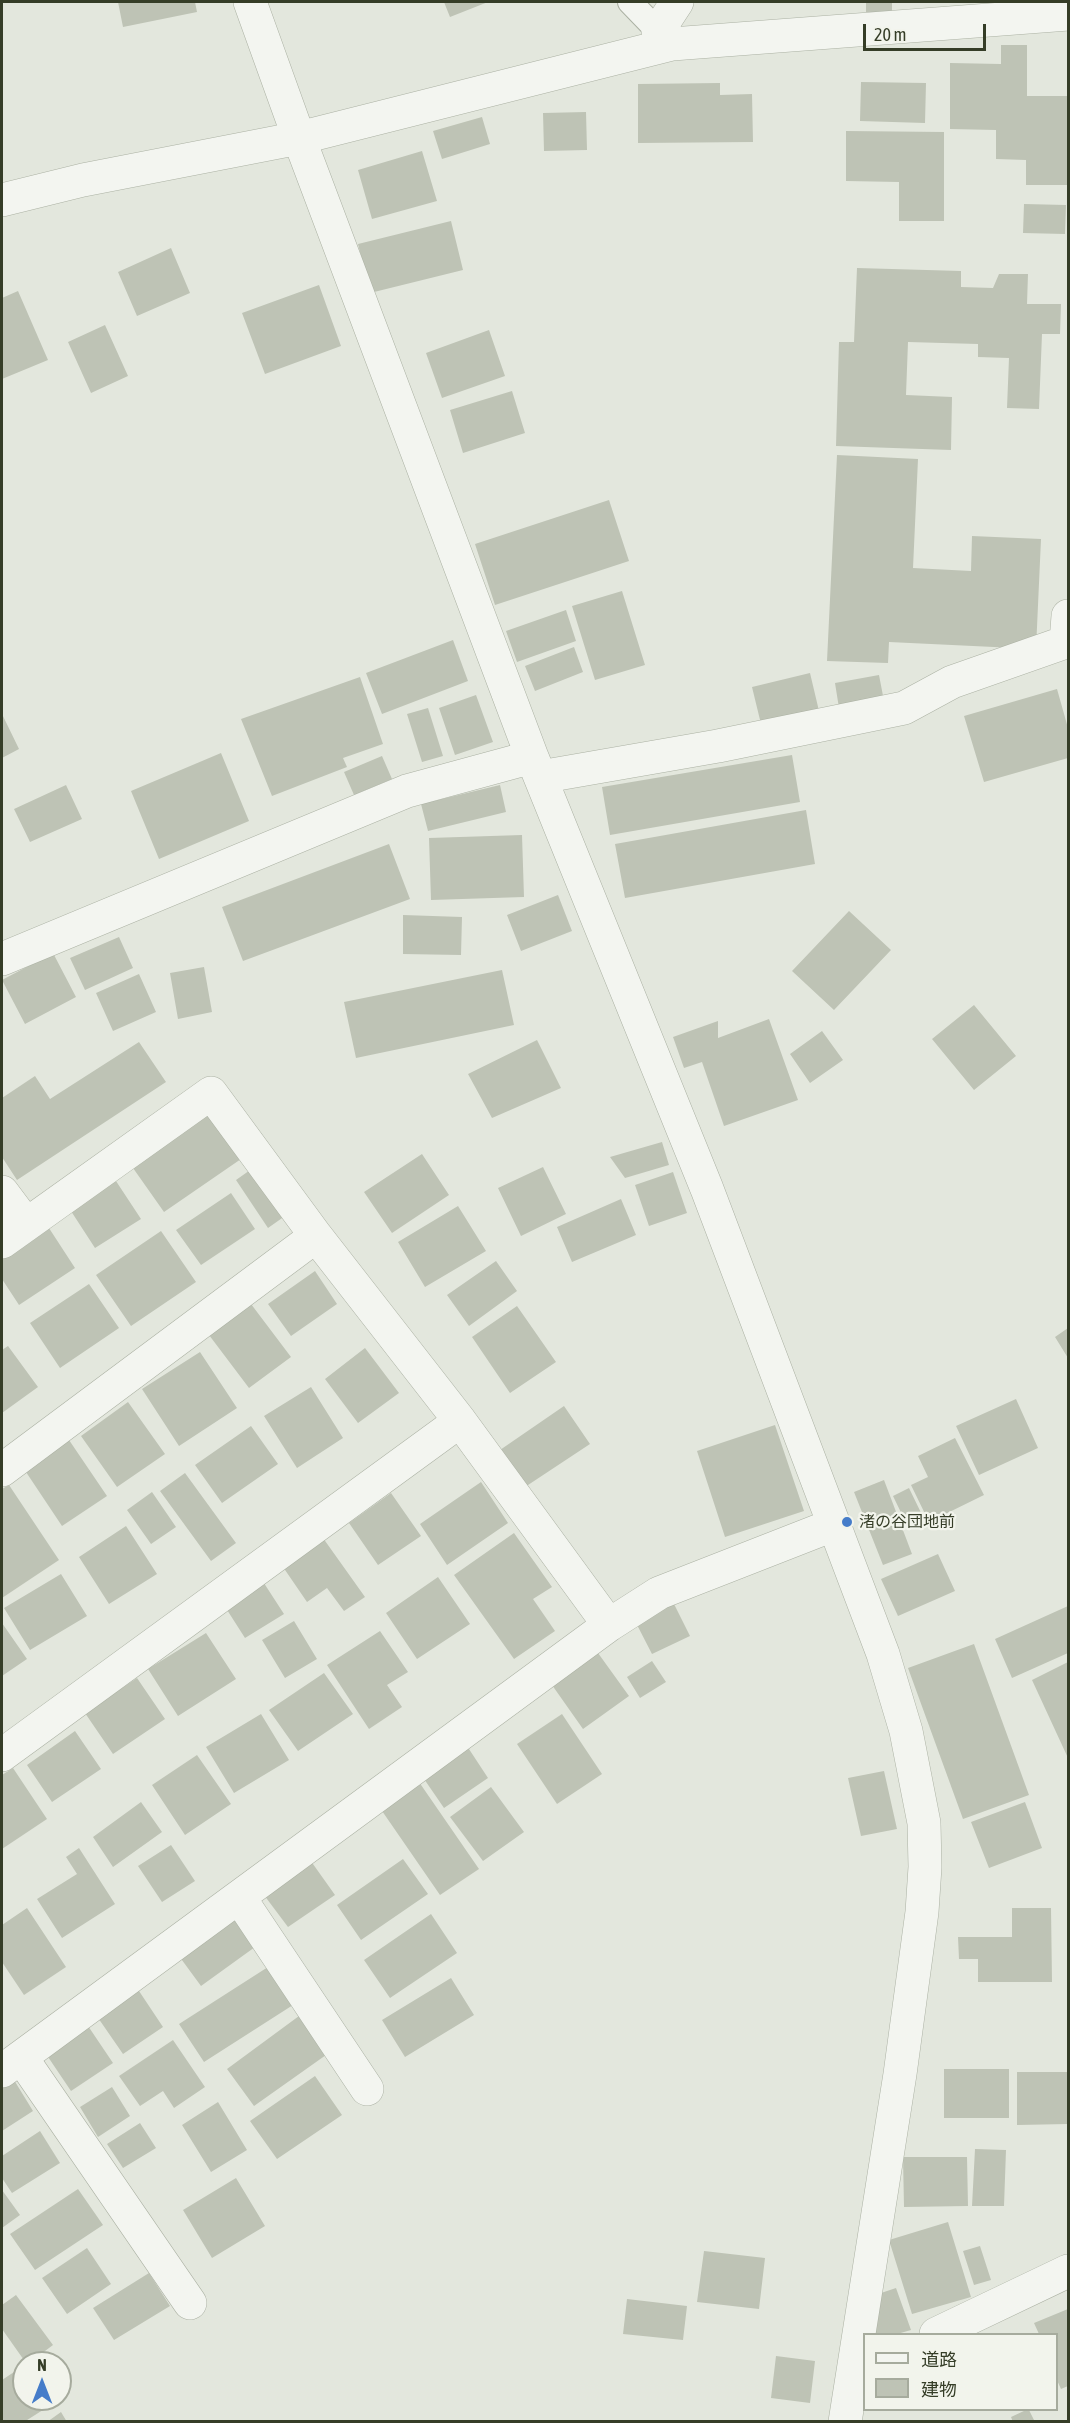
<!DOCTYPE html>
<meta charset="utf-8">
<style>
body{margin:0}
#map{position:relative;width:1070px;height:2423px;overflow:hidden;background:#e3e7dd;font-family:"Asap Condensed","Noto Sans JP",sans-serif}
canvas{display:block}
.frame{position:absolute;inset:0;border:3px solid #353d27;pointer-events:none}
.legend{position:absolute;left:863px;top:2333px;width:195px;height:78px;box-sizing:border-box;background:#f2f4ec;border:2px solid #a6ab9d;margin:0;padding:8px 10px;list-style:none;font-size:18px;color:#353d27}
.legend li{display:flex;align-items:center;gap:12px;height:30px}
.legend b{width:30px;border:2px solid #a6ab9d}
.north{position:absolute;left:12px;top:2351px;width:60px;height:60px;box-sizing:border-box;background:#f2f4ec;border:2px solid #a6ab9d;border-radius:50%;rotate:0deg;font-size:16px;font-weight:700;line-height:24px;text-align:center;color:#353d27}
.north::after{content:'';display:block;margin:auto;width:21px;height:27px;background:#457cc9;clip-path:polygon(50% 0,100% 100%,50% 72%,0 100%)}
.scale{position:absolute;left:863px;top:24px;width:123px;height:27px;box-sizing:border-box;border:3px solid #353d27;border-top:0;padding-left:8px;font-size:18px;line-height:21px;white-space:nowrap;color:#353d27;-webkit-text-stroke:4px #f2f4ec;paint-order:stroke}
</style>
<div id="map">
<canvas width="1070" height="2423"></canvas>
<div class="frame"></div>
<ul class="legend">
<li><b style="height:8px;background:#f3f5f0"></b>道路</li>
<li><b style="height:16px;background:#bec3b5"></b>建物</li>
</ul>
<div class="north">N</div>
<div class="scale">20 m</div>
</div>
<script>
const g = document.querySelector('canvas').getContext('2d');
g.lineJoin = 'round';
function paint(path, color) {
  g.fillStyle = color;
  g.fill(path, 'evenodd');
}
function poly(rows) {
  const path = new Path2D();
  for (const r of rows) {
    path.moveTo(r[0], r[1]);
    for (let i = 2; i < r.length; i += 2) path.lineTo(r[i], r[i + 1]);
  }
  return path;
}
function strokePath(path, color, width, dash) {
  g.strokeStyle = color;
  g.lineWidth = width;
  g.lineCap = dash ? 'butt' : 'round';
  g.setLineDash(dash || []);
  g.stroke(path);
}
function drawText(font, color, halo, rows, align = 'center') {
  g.font = font + ' "Asap Condensed","Noto Sans JP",sans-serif';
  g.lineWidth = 4.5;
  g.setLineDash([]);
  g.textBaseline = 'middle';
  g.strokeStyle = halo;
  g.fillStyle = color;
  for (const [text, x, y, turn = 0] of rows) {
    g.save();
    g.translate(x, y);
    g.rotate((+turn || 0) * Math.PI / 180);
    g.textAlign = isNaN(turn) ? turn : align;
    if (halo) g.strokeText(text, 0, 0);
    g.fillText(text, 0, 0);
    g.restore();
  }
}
paint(poly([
 [118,2,195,2,197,12,123,27],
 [444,2,488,2,450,17],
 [866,2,892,2,892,12,866,12],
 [1001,45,1027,45,1027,96,1068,96,1068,185,1026,185,1026,160,996,159,996,130,950,129,950,63,1001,64],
 [861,82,926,83,925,123,860,121],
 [720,83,720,95,752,94,753,142,638,143,638,84],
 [586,112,587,150,544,151,543,113],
 [482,117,490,144,442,159,433,131],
 [846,131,944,132,944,221,899,221,899,182,846,181],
 [422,151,437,201,372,219,358,170],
 [1024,204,1066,205,1065,234,1023,233],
 [451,221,463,270,370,293,358,244],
 [171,248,190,293,137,316,118,272],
 [857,268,961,271,961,287,993,288,999,274,1028,274,1027,304,1061,304,1060,334,1042,334,1039,409,1007,408,1009,358,978,357,978,344,908,342,906,395,952,397,951,450,836,446,839,342,854,342],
 [319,285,341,346,265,374,242,313],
 [18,291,48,360,2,379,2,298],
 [105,325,128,376,91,393,68,342],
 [489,330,505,376,442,398,426,353],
 [512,391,525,433,463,453,450,410],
 [837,455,918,459,913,568,971,571,972,536,1041,539,1036,649,889,642,888,663,827,661],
 [609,500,629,561,495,605,475,544],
 [622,591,645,665,595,680,572,606],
 [566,610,576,641,517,662,506,631],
 [453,640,468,681,382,714,366,673],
 [574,647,583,672,535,691,525,666],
 [810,673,819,711,761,724,752,687],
 [879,675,884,701,839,708,835,683],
 [360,677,383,744,343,758,347,767,272,796,241,719],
 [1057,689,1068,728,1068,758,984,782,964,716],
 [476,695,493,742,455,755,439,708],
 [428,708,443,756,422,762,407,714],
 [2,714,19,749,2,758],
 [221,753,249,821,159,859,131,791],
 [792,755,800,802,610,835,602,787],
 [382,756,392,779,354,795,344,772],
 [66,785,82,819,30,842,14,809],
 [500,785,506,812,428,831,421,804],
 [806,810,815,864,625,898,615,844],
 [522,835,524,897,431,900,429,838],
 [389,844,410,899,243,961,222,907],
 [558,895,572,931,521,951,507,915],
 [849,911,891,950,834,1010,792,971],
 [403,915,462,917,461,955,403,954],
 [119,937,133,968,85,990,70,958],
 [53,953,76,997,25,1024,2,980],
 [204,967,212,1012,178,1019,170,973],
 [502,970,514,1025,356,1058,344,1002],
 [139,974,156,1012,113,1031,96,993],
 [974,1005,1016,1056,974,1090,932,1039],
 [769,1019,798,1100,724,1126,702,1062,684,1068,673,1037,718,1021,718,1038],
 [822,1031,843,1060,810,1083,790,1054],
 [537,1040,561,1088,492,1118,468,1074],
 [139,1042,166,1082,17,1180,2,1157,2,1098,35,1076,50,1099],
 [209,1114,241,1159,164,1212,133,1168],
 [662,1142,669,1165,625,1178,610,1157],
 [422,1154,449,1195,392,1233,364,1192],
 [543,1167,566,1214,521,1236,498,1188],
 [253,1168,285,1216,268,1228,236,1180],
 [673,1172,687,1213,649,1226,635,1185],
 [114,1178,141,1219,95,1248,69,1208],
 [231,1193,255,1229,201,1265,176,1230],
 [621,1199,636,1235,572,1262,557,1227],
 [458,1206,486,1251,425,1287,398,1242],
 [47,1225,75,1268,19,1305,2,1279,2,1256],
 [161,1231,196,1282,131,1326,96,1275],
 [496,1261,517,1291,469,1326,447,1295],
 [315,1271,337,1304,291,1336,268,1304],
 [89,1284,119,1328,60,1368,30,1323],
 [251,1304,291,1357,249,1388,209,1335],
 [517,1306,556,1362,510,1393,472,1337],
 [1068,1328,1068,1358,1055,1337],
 [8,1346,38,1387,2,1413,2,1350],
 [365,1348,399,1393,358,1423,325,1379],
 [200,1352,237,1408,179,1446,142,1389],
 [311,1387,343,1438,297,1468,264,1416],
 [1016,1399,1038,1448,979,1475,956,1426],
 [128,1402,165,1454,117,1487,81,1436],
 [564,1406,590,1444,525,1487,500,1450],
 [775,1425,804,1511,725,1537,697,1451],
 [251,1426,278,1464,222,1503,195,1465],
 [955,1438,984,1495,929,1522,911,1485,928,1477,918,1456],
 [69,1440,107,1496,62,1526,24,1469],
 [185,1473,236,1543,211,1561,160,1491],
 [884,1480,912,1554,883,1565,854,1492],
 [481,1482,508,1523,447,1565,420,1524],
 [9,1485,59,1560,2,1598,2,1489],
 [909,1488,925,1521,909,1529,893,1496],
 [152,1492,176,1527,151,1544,127,1510],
 [391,1493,421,1536,378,1565,349,1523],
 [126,1526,157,1574,109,1604,79,1557],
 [514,1533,552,1587,533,1599,555,1631,514,1659,454,1575],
 [323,1538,365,1597,344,1611,327,1588,307,1602,283,1567],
 [938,1554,955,1591,898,1616,881,1579],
 [61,1574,87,1616,30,1650,4,1608],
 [260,1577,284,1614,245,1638,222,1602],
 [438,1577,470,1624,417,1659,386,1613],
 [672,1600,690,1636,652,1654,634,1619],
 [1068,1606,1068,1653,1012,1678,995,1639],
 [294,1621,317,1659,285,1678,262,1640],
 [2,1623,27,1659,2,1676],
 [380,1631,408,1672,387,1685,402,1707,369,1729,327,1665],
 [206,1633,236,1679,178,1716,148,1669],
 [974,1644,1029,1795,963,1819,908,1668],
 [598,1653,629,1696,583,1729,552,1685],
 [652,1661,666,1682,640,1698,627,1677],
 [1068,1662,1068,1758,1032,1680],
 [324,1673,353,1714,298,1751,269,1710],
 [137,1678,165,1719,113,1754,85,1713],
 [261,1714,289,1760,234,1793,206,1747],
 [562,1714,602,1774,557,1804,517,1744],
 [75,1731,101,1769,52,1802,27,1765],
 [467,1746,488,1778,444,1808,422,1776],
 [197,1755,231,1804,185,1835,152,1785],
 [13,1768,47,1819,2,1849,2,1775],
 [884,1771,897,1829,861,1836,848,1778],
 [419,1782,479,1869,440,1895,380,1808],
 [491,1787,524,1832,483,1861,450,1817],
 [141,1802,162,1832,113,1867,93,1837],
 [1025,1802,1042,1848,989,1868,971,1822],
 [171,1845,195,1881,162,1902,138,1866],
 [79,1848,115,1904,62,1938,37,1899,77,1874,66,1857],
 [308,1857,335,1895,288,1927,261,1891],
 [403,1859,428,1894,361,1940,337,1905],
 [27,1908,66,1967,24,1995,2,1962,2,1925],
 [1012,1908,1051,1908,1052,1982,978,1982,978,1959,959,1959,958,1937,1012,1937],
 [431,1914,457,1953,390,1998,364,1960],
 [233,1917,255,1947,201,1986,179,1956],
 [268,1967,293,2005,204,2062,179,2024],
 [451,1978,474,2015,405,2057,382,2020],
 [135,1985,163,2027,123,2054,94,2012],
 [299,2016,326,2055,254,2106,227,2069],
 [84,2020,113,2063,71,2091,42,2048],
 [173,2040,205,2087,174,2108,163,2091,140,2106,119,2076],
 [944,2069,1009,2069,1009,2118,944,2118],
 [1017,2072,1068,2072,1068,2124,1017,2125],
 [315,2076,342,2115,277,2159,250,2121],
 [14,2080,33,2111,2,2131,2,2088],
 [112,2087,130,2116,98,2137,80,2107],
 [218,2102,247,2150,211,2172,182,2125],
 [140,2123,156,2148,123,2168,107,2144],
 [40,2131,60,2163,12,2193,2,2178,2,2156],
 [975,2149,1006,2150,1004,2206,972,2206],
 [903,2157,967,2157,968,2206,904,2207],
 [236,2178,265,2226,212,2258,183,2210],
 [78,2189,103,2225,35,2270,10,2234],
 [2,2190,20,2215,2,2228],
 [948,2222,971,2297,912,2314,889,2240],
 [980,2246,991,2280,974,2285,963,2251],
 [87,2248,111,2284,67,2314,42,2278],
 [704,2251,765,2258,759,2309,697,2302],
 [149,2273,170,2306,114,2340,93,2308],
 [896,2288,911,2330,897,2334,878,2334,875,2333,875,2295],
 [16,2295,53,2345,29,2363,26,2363,2,2329,2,2305],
 [627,2299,687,2306,683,2340,623,2334],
 [1068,2309,1068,2386,1061,2389,1056,2378,1056,2334,1039,2334,1034,2323],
 [776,2356,815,2361,810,2403,771,2398],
 [20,2368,24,2374,24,2399,40,2399,46,2408,24,2422,2,2422,2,2380],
 [1026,2410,1029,2410,1035,2422,1013,2422,1011,2417],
 [61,2412,67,2422,47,2422]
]), '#bec3b5');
const lane = poly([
 [630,2,658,31]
]);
const street = poly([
 [250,2,299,138,532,757,707,1189,883,1654,906,1731,924,1823,925,1867,922,1912,900,2074,845,2422],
 [672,44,658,31,677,2],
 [2,200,83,180,299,138,672,44,1068,14],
 [540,777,718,746,904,708,952,682,1066,642,1068,616],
 [2,959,407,791,532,757],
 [2,1192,26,1224],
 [2,1242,211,1093,316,1236,460,1421,609,1625],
 [2,1470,316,1236],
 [2,1755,460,1421],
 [239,1897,367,2089],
 [21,2057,190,2303],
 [2,2071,609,1625,659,1593,833,1525],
 [936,2334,1068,2271]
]);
strokePath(lane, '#abb1a3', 26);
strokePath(street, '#abb1a3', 34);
strokePath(lane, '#f3f5f0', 24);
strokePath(street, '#f3f5f0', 33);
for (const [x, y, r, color] of [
 [847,1522,6,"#457cc9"]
]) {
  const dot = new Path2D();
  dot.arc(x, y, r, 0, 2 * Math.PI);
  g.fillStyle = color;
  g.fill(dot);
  strokePath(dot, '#f2f4ec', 2);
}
drawText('16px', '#353d27', '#f2f4ec', [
 ["渚の谷団地前",859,1522]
], 'left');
</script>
